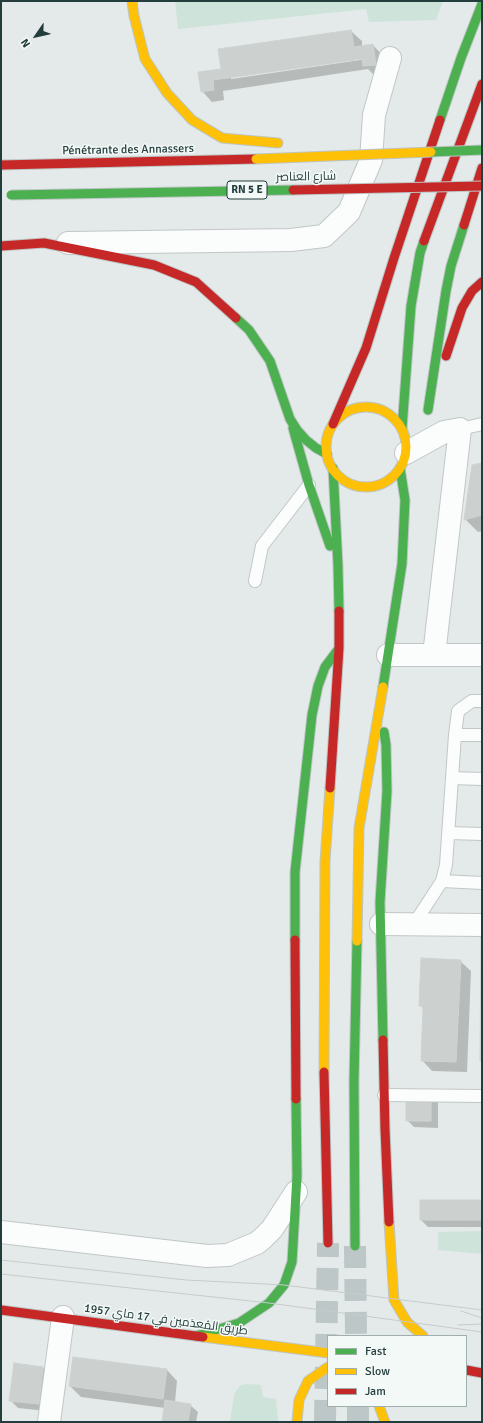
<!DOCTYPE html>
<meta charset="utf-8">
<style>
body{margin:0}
#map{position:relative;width:483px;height:1423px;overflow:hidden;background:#e4eae9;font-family:Signika,sans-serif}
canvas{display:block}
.frame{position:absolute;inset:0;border:2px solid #233d3d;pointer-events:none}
.legend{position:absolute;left:327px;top:1335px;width:140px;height:72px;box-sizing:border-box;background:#f3f9f7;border:1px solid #a0aead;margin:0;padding:5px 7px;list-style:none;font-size:12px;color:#233d3d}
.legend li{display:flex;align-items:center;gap:8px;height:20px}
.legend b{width:20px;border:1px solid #a0aead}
.north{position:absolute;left:16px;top:16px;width:40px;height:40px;-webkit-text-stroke:3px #f3f9f7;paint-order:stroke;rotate:236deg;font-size:11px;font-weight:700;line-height:16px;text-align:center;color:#233d3d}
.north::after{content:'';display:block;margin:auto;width:14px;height:18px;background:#233d3d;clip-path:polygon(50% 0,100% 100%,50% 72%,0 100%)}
</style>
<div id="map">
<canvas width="483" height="1423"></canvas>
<div class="frame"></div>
<ul class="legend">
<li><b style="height:5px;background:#4caf50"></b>Fast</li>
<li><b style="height:5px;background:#ffc107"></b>Slow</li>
<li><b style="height:5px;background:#c62828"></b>Jam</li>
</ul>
<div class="north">N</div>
</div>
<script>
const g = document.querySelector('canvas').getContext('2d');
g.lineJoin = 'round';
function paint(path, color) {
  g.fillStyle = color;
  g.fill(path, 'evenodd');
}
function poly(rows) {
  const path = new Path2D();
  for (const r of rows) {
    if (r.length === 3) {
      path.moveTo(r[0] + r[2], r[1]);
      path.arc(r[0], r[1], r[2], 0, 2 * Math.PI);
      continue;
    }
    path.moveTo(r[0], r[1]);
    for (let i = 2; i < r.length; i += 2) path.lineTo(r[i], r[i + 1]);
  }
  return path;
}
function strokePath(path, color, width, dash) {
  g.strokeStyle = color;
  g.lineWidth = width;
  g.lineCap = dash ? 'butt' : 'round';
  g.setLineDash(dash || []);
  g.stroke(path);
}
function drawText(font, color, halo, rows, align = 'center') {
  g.font = font + ' Signika,Cairo,sans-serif';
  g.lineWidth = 3;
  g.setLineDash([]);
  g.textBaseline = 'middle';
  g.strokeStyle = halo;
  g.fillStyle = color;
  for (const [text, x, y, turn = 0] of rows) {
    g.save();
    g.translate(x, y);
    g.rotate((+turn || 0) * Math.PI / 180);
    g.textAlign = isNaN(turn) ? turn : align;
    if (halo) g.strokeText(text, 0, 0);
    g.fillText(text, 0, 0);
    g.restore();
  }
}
paint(poly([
 [175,1,443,1,436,20,369,22,366,9,178,29],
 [482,1231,482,1254,438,1250,438,1232],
 [247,1384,261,1385,263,1397,276,1399,278,1422,230,1422,234,1395,236,1391,241,1385]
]), '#cee3da');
paint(poly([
 [351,31,362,41,362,47,373,45,383,56,375,76,368,69,223,91,224,100,212,102,202,91,222,69],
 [367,57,367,59,231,79,231,77],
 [482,464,482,531,478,532,465,519],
 [460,961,471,971,467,1072,432,1071,422,1060,424,1009,420,1005],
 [407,1091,438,1099,438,1128,414,1127,407,1120],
 [482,1201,482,1227,428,1227,421,1220],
 [43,1368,50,1375,46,1411,18,1408,10,1400],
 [167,1370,177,1381,175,1402,190,1405,198,1412,196,1422,163,1422,165,1408,81,1397,70,1386]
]), '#0003');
const building = poly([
 [351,30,354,47,373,44,376,65,363,66,362,59,213,80,214,90,201,92,198,72,221,69,218,49,351,30],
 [482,463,482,515,464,520,472,465,482,463],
 [481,937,482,937,482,1061,480,1061,481,937],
 [421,958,461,960,456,1062,421,1061,423,1006,419,1006,421,958],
 [406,1090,431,1090,431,1121,406,1121,406,1090],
 [420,1200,482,1200,482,1220,420,1220,420,1200],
 [73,1357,167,1369,163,1399,69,1386,73,1357],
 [14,1363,43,1367,39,1404,9,1401,14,1363],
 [165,1400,191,1404,188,1422,162,1422,165,1400]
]);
paint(building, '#ccd1d0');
strokePath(building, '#cdd3d2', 1);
strokePath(poly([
 [355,1246,356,1336],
 [358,1406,358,1422],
 [325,1422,328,1243]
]), '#bdc7c7', 22, [22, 11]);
const lane = poly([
 [460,429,482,424],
 [255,581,262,546,309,485],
 [455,735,482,735],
 [452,778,482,779],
 [449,833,482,834],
 [442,881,482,883],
 [414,924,442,881,446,865,455,735,458,711,472,701,482,701],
 [384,1095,482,1096]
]);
const street = poly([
 [68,243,291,240,324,236,349,212,371,160,374,115,390,58],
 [406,453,444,432,460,429,434,655],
 [388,655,482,655],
 [381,924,482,925],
 [1,1232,207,1256,228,1255,257,1243,263,1238,272,1229,296,1192],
 [49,1422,63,1317]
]);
const fast = poly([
 [440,120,461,58,482,4],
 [236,318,249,330,270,361,290,419,297,430,306,440,316,448,327,454],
 [428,410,446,291,451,266,464,225],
 [293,428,309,485,330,546],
 [402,429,411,306,420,253,424,241],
 [333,468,338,566,339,611],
 [383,687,402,564,405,500,400,468],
 [295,940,295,872,312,715,318,686,325,667,337,651],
 [383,1040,380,902,387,791,386,745,384,732],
 [355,1246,354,1081,357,941],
 [196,1336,239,1323,269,1303,284,1285,292,1262,297,1176,296,1099]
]);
const slow = poly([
 [132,1,134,16,145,59,167,93,192,120,222,138,278,143],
 [366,447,40],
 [357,941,359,828,383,687],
 [324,1072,325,861,330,788],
 [389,1222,394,1300,407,1322,423,1336],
 [203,1337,328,1353],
 [379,1406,385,1422],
 [297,1422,299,1400,308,1381,328,1367]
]);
const jam = poly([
 [1,165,256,159],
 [464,225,482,168],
 [424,241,482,84],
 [1,246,44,243,154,265,196,282,236,318],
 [446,356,462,308,472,291,482,282],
 [333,424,366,348,394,258,440,120],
 [330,788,339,648,339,611],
 [295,940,296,1099],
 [383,1040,385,1129,389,1222],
 [324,1072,328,1243],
 [1,1310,203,1337],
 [466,1370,482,1373]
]);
strokePath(lane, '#c1c7c6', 14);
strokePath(street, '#c1c7c6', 24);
strokePath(fast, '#bdc6c5', 11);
strokePath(slow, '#bdc6c5', 11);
strokePath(jam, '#bdc6c5', 11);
strokePath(lane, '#fbfcfc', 12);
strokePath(street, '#fbfcfc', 22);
strokePath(fast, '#4caf50', 9);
strokePath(slow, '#ffc107', 9);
strokePath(jam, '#c62828', 9);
strokePath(poly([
 [1,1260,186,1280,284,1285,482,1310],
 [1,1274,269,1303,482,1332],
 [461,1311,482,1318],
 [458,1325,482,1324]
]), '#c7cbca', 1);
const fastBridge = poly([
 [431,152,482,150],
 [11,195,293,190]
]);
const slowBridge = poly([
 [256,159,431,152]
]);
const jamBridge = poly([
 [293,190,482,186]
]);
strokePath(fastBridge, '#bdc6c5', 11, []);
strokePath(slowBridge, '#bdc6c5', 11, []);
strokePath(jamBridge, '#bdc6c5', 11, []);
strokePath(fastBridge, '#4caf50', 9);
strokePath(slowBridge, '#ffc107', 9);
strokePath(jamBridge, '#c62828', 9);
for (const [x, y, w] of [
 [247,190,40]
]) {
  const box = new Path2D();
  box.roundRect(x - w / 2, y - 9, w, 18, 3);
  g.fillStyle = '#f3f9f7';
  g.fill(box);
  strokePath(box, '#233d3d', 1);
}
drawText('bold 11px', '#233d3d', null, [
 ["RN 5 E",247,190]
]);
drawText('12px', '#233d3d', '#f3f9f7', [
 ["Pénétrante des Annassers",128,150,-1],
 ["شارع العناصر",306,177,-1],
 ["طريق المُعدَمين في 17 ماي 1957",166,1320,8]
]);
</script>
